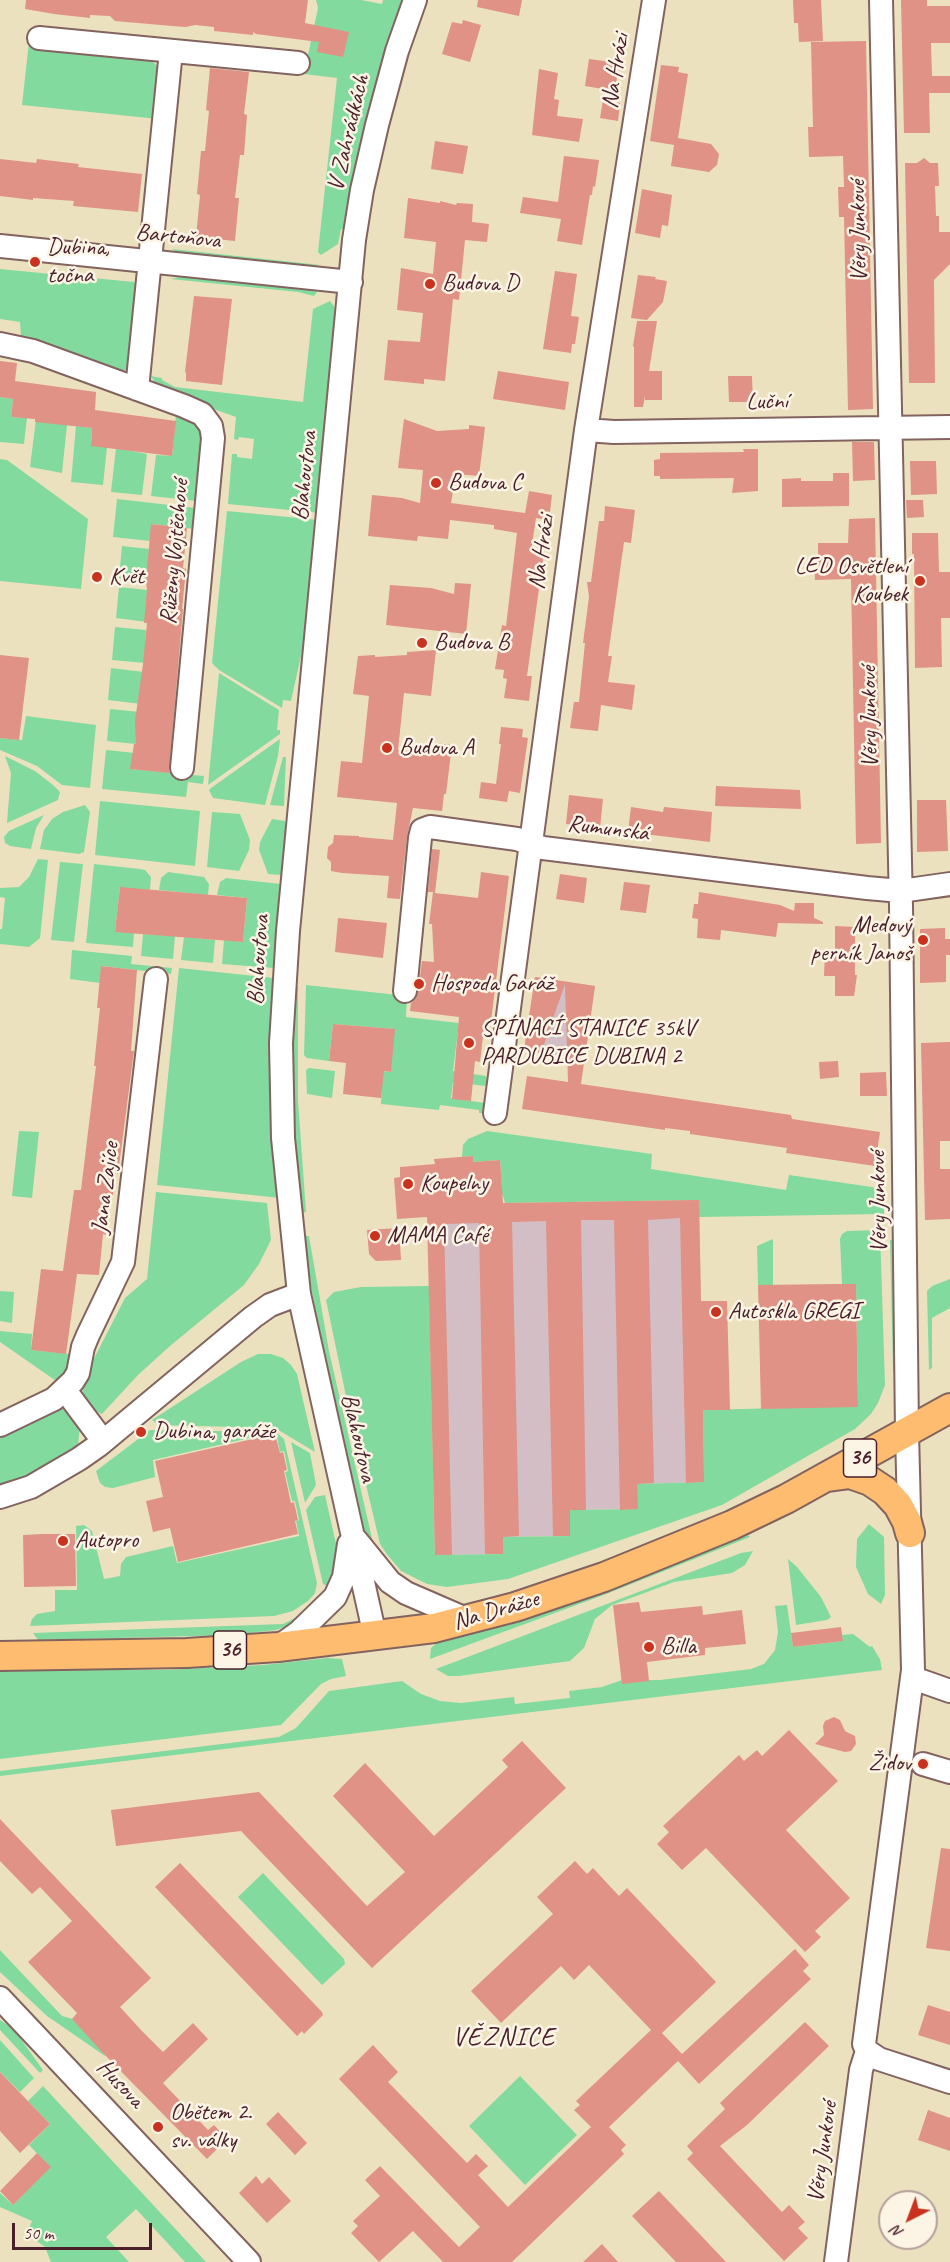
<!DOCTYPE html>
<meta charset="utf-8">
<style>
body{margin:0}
#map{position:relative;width:950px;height:2262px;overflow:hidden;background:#ece1bf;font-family:Caveat,sans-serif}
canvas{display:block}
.north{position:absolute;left:878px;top:2190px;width:60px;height:60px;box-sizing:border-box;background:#fcf5e5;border:2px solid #b59f9b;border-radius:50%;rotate:222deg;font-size:16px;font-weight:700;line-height:24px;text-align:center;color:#4a1f2b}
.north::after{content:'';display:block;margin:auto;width:21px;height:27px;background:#c8321e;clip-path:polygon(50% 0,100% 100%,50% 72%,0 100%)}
.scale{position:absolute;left:12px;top:2223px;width:140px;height:27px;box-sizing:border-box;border:3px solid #4a1f2b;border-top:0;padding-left:8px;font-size:18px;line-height:21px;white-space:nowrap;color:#4a1f2b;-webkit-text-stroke:4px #fcf5e5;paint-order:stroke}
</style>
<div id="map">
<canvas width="950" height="2262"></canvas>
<div class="north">N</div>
<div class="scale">50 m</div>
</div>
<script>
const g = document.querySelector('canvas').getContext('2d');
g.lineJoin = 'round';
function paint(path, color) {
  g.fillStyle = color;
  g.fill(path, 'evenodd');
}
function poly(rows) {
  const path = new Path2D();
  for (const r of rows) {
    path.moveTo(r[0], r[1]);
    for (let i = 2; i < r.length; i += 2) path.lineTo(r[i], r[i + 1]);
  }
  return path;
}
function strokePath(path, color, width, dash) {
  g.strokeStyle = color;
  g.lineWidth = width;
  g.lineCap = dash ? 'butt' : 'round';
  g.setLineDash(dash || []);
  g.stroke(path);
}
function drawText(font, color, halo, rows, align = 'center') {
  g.font = font + ' Caveat,sans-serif';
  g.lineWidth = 5;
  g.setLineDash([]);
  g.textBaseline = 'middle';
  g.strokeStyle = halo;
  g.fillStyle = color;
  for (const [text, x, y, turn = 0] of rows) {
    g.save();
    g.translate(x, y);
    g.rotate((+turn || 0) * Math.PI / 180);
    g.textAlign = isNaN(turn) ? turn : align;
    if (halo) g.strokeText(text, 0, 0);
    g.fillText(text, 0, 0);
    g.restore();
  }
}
paint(poly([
 [535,977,595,986,585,1059,524,1051],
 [699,1200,704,1482,637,1484,638,1509,570,1510,570,1536,503,1537,503,1554,435,1555,428,1205]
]), '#d2bec4');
paint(poly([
 [316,0,361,0,382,4,383,0,405,0,350,229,341,229,338,244,321,255,318,252,337,78,304,74,318,8],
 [29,42,147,56,158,67,158,119,22,105],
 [172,249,320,265,311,267,179,254],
 [0,269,134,282,137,288,131,364,126,370,111,372,21,337,20,322,0,319],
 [187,275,308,288,317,292,314,296,298,292,171,279],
 [330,301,337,311,320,513,228,504,232,454,237,454,237,457,252,459,254,439,239,437,238,440,234,439,236,417,166,392,158,387,151,376,162,378,162,380,175,387,303,402,313,309],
 [0,397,13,399,11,417,27,418,24,444,0,442],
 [185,412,203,433,197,501,151,496,156,455,172,456,176,414],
 [36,419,67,425,62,473,30,467],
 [76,426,92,428,91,445,107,447,103,485,71,482],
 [116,448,147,454,142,495,111,492],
 [0,459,7,460,88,519,81,589,0,581],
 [117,499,196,508,194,529,152,524,150,541,113,537],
 [227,511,319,520,306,633,291,701,283,700,282,708,219,670,212,663],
 [122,546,149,549,148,581,119,578],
 [119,587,147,590,147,622,116,618],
 [115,627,146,630,145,663,112,660],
 [111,668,144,672,140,688,141,704,108,700],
 [219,673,279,710,277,730,280,730,280,734,208,785],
 [110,709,140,712,136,744,107,741],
 [26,716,96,725,90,788,62,785,37,766,0,750,0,738,22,740],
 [280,739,278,756,265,805,213,798,209,790,211,788],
 [106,750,135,753,131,769,204,776,203,784,188,782,186,797,102,789],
 [5,756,35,771,53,785,60,792,58,800,7,823,11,773],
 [283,757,286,757,284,806,270,805],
 [100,801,200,811,195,866,95,855],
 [85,805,90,812,84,852,79,854,40,849,44,830,52,819,63,812],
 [212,812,240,814,250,840,249,850,239,871,207,867],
 [44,815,36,828,31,849,10,846,5,843,4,837,9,831],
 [272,819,285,821,285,852,282,875,268,874,259,850,260,842],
 [38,859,48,860,40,938,29,947,0,944,0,929,2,929,5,898,0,897,0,888,19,887,29,877],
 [60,862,83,864,74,942,51,940],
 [94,864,140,869,145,870,151,877,150,890,120,888,115,931,134,933,133,947,86,943],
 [168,872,204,877,209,884,208,895,159,890,161,878],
 [226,878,281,884,274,968,222,964,224,940,243,942,247,898,217,895,220,882],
 [143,934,175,936,173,959,141,956],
 [184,937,215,940,213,963,181,960],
 [72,950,132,956,131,964,172,968,171,974,102,966,100,983,70,979],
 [179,968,274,978,280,1198,157,1185],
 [295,985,298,986,298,1100,306,1212,302,1213,294,1138,292,1061],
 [306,985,407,996,406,1017,459,1023,453,1071,486,1076,488,1081,485,1086,453,1082,451,1098,485,1103,482,1113,479,1113,479,1110,440,1105,439,1110,381,1104,382,1071,390,1072,394,1029,333,1024,329,1061,307,1058,304,1055],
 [309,1068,335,1071,332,1098,307,1094,306,1070],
 [19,1131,39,1132,32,1198,12,1196],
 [487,1131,652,1154,651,1169,786,1190,789,1175,872,1187,884,1191,884,1214,699,1217,698,1200,505,1203,502,1193,500,1160,473,1162,472,1156,462,1157,463,1145,468,1139],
 [156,1192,267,1203,271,1240,259,1264,244,1285,170,1346,138,1375,102,1414,93,1410,83,1396,82,1382,125,1298,147,1279],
 [880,1230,885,1385,878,1403,871,1414,855,1429,722,1505,508,1579,447,1587,427,1584,401,1571,386,1553,380,1544,352,1425,326,1300,334,1292,361,1287,429,1286,435,1555,502,1554,503,1537,570,1536,570,1510,637,1509,637,1484,704,1482,703,1410,858,1406,856,1284,842,1284,840,1239,842,1234,847,1231],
 [304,1236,309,1236,329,1351,374,1547,367,1540,364,1529,326,1363,312,1292],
 [773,1239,773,1285,758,1285,757,1246],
 [890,1240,895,1240,897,1371,893,1372],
 [950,1279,950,1308,932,1318,932,1368,929,1370,927,1291,932,1286],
 [0,1291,14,1292,12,1323,0,1321],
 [0,1331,32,1334,31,1350,69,1354,71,1358,62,1385,0,1342],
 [258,1354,271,1354,283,1358,291,1365,297,1374,315,1452,275,1428,158,1425,152,1420,241,1362],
 [60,1408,70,1412,80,1427,78,1445,73,1451,43,1471,0,1486,0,1431],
 [150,1430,276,1432,284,1439,317,1583,315,1593,308,1601,293,1611,274,1616,30,1626,32,1619,37,1614,55,1611,55,1590,77,1590,76,1526,84,1525,92,1531,104,1579,120,1576,121,1564,126,1557,173,1546,177,1563,299,1536,296,1521,299,1520,295,1501,292,1501,285,1472,288,1471,284,1451,280,1452,276,1432,153,1460,155,1477,113,1488,105,1487,100,1483,96,1471],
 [291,1442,310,1453,316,1485,305,1503],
 [325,1495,339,1557,333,1589,323,1584,306,1510,315,1497],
 [869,1524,884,1537,885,1595,881,1604,868,1594,856,1567,857,1539],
 [748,1535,750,1537,601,1596,430,1659,431,1648,439,1641,508,1625,568,1605],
 [753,1551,745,1565,732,1573,674,1582,612,1605,595,1619,584,1648,570,1661,459,1676,448,1676,436,1669,741,1553],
 [788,1559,797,1567,821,1597,831,1617,827,1620,796,1625],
 [787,1605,793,1647,842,1641,842,1635,853,1634,870,1647,872,1646,880,1659,882,1670,0,1776,0,1771,279,1737,296,1728,329,1691,402,1681,421,1694,440,1701,461,1703,514,1697,515,1704,570,1698,569,1691,602,1687,622,1680,660,1680,751,1669,764,1664,775,1650,778,1632,775,1606],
 [307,1612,290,1625,276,1630,233,1635,38,1640,33,1633,283,1624],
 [327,1658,342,1659,346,1676,331,1679,321,1684,281,1725,0,1759,0,1670,165,1670,263,1665],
 [263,1873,344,1959,345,1964,322,1985,238,1897],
 [0,1950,62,2016,73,2019,103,2051,105,2056,47,2016,0,1972],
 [0,2020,13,2028,43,2070,40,2073,0,2030],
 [0,2040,34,2078,20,2092,0,2072],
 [520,2076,577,2135,525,2185,469,2126],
 [43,2086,206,2262,185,2262,136,2209,106,2237,129,2262,51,2262,45,2247,27,2234,32,2221,0,2207,0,2193,13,2205,50,2167,29,2145,50,2124,28,2101]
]), '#83da9e');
paint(poly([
 [26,0,308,0,305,23,349,32,343,57,317,52,319,42,256,34,253,32,253,35,214,31,214,27,195,25,186,27,172,26,115,21,110,16,90,15,90,18,54,14,25,9],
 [478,0,522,0,519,16,477,7],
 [793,0,821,0,823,41,799,42,798,23,794,23],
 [901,0,927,0,927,6,950,6,950,43,931,43,932,76,950,76,950,93,929,93,930,133,904,133],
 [463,20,481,25,470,62,442,54,452,22,462,24],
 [866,41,873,409,848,410,844,217,839,217,838,187,844,187,843,156,809,157,808,127,813,127,811,42],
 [589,59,619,63,615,91,585,86],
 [661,65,679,67,678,72,688,74,678,138,711,144,719,154,717,165,709,172,671,166,674,145,650,141],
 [210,68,249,72,244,114,247,115,244,155,240,155,235,198,239,198,235,241,196,237,200,195,197,194,199,173,201,151,205,151,209,111,206,110],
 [539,69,558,73,554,99,559,100,557,116,583,119,579,142,532,135],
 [603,100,620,103,618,121,600,118],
 [435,141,468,146,463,174,431,169],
 [564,156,599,160,595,187,593,186,592,195,590,195,582,245,557,241,561,219,520,213,523,197,558,202],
 [924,158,930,163,938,163,939,186,935,186,936,216,939,216,939,232,950,232,950,264,934,280,935,383,909,383,905,163,917,163],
 [0,159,36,163,37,159,79,164,78,167,142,174,138,212,73,206,74,201,33,198,33,200,0,196],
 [642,189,672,195,668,226,662,225,660,238,635,233],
 [408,198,440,203,440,201,456,205,457,203,473,204,472,222,489,224,487,242,465,240,459,300,453,299,445,381,424,379,424,384,384,380,388,340,420,342,423,313,397,310,401,268,433,274,436,242,404,238],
 [555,271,577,274,571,316,579,317,575,344,572,344,571,353,543,349],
 [638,275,656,277,655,279,667,281,663,302,647,320,631,318],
 [194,296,232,299,222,385,186,381,186,373,185,372],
 [637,321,657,321,649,371,662,371,662,400,645,400,645,396,643,407,634,407,634,347,633,346],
 [0,361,17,363,15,381,96,392,95,410,176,421,172,456,91,446,92,428,35,422,35,419,11,417,13,399,0,397],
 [498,371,569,382,565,410,493,399],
 [728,376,752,376,753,402,729,402],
 [404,419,437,431,469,429,469,425,485,427,479,476,456,474,451,503,525,513,529,491,552,495,549,520,536,518,531,551,544,552,527,676,532,676,529,701,504,698,507,679,503,678,504,670,495,669,502,625,506,626,517,533,494,529,494,525,450,520,448,539,418,536,417,541,368,536,372,495,402,498,420,503,423,470,398,468],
 [852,442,874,442,875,480,853,481],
 [743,449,758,449,758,491,732,493,734,478,660,479,660,476,654,476,654,460,660,459,660,453,744,452],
 [910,461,936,461,937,494,911,495],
 [833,473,849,473,849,506,782,507,782,479,801,478,801,481,833,481],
 [906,500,923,500,924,517,907,518],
 [605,506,635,510,631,543,624,542,608,656,612,656,608,682,635,685,632,710,601,705,598,731,570,728,574,702,579,702,585,643,583,643,589,597,587,582,591,582,599,521,604,521],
 [875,518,881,843,856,844,851,579,815,580,814,560,818,560,818,543,848,543,849,519],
 [151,524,187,528,183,568,186,569,182,609,183,609,169,773,130,769,134,744,136,744,135,721,143,664,147,623,144,623,147,590,146,581],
 [912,533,938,533,939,572,950,572,950,618,941,618,942,667,915,668,914,554,912,554],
 [455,583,471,584,466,634,386,625,390,585,431,588,454,594],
 [436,650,431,696,404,693,398,750,435,755,436,743,452,745,446,794,444,794,442,811,413,808,407,837,400,899,387,898,389,876,342,873,331,871,331,862,327,858,328,847,333,843,334,835,359,836,359,837,393,840,397,803,337,797,341,761,362,763,369,696,353,694,358,656,375,655,375,657,407,655,407,652],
 [0,655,29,658,19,740,0,738],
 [501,727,523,729,522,737,528,738,520,793,509,791,507,802,479,798,481,782,496,784,501,744,499,744],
 [716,786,800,790,801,809,715,806],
 [569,795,603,799,600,828,566,824],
 [917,800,946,800,948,851,917,852],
 [631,807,663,812,664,807,712,812,710,842,628,832],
 [432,849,440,850,435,893,478,898,481,872,509,876,491,1021,485,1020,480,1062,475,1061,471,1101,452,1099,459,1017,410,1011,411,1003,416,998,418,992,422,961,434,962,432,924,429,924,433,892,428,892],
 [560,874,587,878,584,903,556,899],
 [624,882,650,885,646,913,620,910],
 [120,887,247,898,243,942,115,932],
 [699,892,780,905,794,911,795,903,814,903,814,918,823,922,823,924,778,923,776,937,721,930,720,940,697,938,698,919,692,918,694,904,698,904],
 [338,918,387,923,383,958,335,952],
 [835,926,855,927,855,975,857,975,854,996,835,996,835,976,824,976,825,952,835,952],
 [945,928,945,939,950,939,950,955,946,955,946,982,920,983,920,929],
 [101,966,137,970,131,1051,134,1051,118,1174,116,1173,113,1195,110,1195,106,1235,103,1234,99,1275,77,1274,66,1354,31,1350,41,1269,63,1271,74,1190,81,1190,96,1066,94,1066,100,1008,97,1008],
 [535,977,595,986,581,1084,791,1115,792,1119,880,1132,875,1166,786,1153,787,1148,690,1134,690,1131,665,1128,665,1130,522,1109,527,1076,568,1082,565,984,541,1053,524,1050],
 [333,1024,395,1029,391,1072,384,1071,381,1098,343,1094,346,1063,329,1061],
 [950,1042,950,1141,940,1141,940,1169,950,1169,950,1219,925,1220,921,1043],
 [838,1061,839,1077,820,1079,819,1062],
 [886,1072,887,1096,860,1096,860,1073],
 [473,1156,473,1162,500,1160,503,1203,699,1200,701,1301,727,1301,730,1410,703,1410,704,1482,686,1483,680,1218,648,1220,654,1483,637,1484,638,1509,620,1510,614,1220,581,1220,586,1510,570,1510,570,1536,553,1536,546,1221,512,1222,519,1536,503,1537,503,1554,485,1554,479,1223,444,1224,452,1555,435,1555,427,1217,397,1219,394,1178,400,1177,400,1167,435,1164,434,1159],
 [399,1228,401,1260,376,1261,369,1254,367,1230],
 [837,1284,856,1284,858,1407,761,1409,758,1285],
 [275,1434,280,1453,283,1452,287,1470,284,1471,291,1503,294,1502,298,1520,295,1521,298,1534,178,1562,170,1528,153,1532,146,1501,163,1497,155,1461],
 [43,1534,75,1534,76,1586,24,1587,23,1535],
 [639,1602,641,1612,702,1606,703,1615,742,1610,746,1644,705,1648,705,1655,647,1662,649,1681,622,1684,613,1605],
 [841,1627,843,1641,793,1647,791,1633],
 [834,1717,840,1720,845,1731,855,1736,856,1744,851,1751,845,1752,815,1744,824,1735,823,1726,825,1721],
 [789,1730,838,1781,786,1830,850,1898,815,1931,821,1937,805,1952,706,1848,682,1870,657,1844,669,1832,663,1826,739,1755,744,1761,757,1750,762,1756],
 [522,1741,566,1788,372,1968,241,1831,116,1846,111,1810,259,1792,367,1906,405,1872,333,1796,365,1763,434,1836,508,1767,502,1760],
 [0,1819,151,1978,120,2007,141,2030,163,2052,193,2023,208,2039,163,2083,208,2130,214,2125,227,2139,207,2159,102,2052,72,2019,77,2013,28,1962,72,1921,40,1887,32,1894,0,1861],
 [941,1848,950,1849,950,1951,926,1948],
 [575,1861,587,1874,593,1868,619,1896,627,1888,716,1982,662,2033,682,2054,795,1949,809,1965,803,1971,811,1979,699,2084,678,2061,609,2127,626,2145,621,2150,624,2154,512,2262,443,2262,413,2231,379,2262,351,2233,358,2226,353,2221,380,2196,365,2180,380,2166,459,2247,480,2227,339,2079,373,2045,398,2072,388,2082,467,2163,476,2154,488,2166,478,2175,508,2207,591,2127,574,2110,580,2105,576,2101,651,2030,589,1965,574,1980,561,1966,501,2023,471,1991,553,1914,537,1897],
 [180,1863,322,2012,323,2015,304,2034,302,2031,297,2036,155,1887],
 [928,2005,950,2012,950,2045,918,2035],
 [805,2022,829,2046,747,2125,720,2146,782,2212,789,2205,805,2222,798,2228,808,2238,784,2261,687,2159,693,2153,687,2146,725,2109,720,2103],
 [0,2072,50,2124,20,2153,0,2131],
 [928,2110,950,2118,950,2151,918,2140],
 [278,2112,307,2143,295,2155,266,2124],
 [37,2153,51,2167,13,2205,0,2191],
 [256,2176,262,2184,269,2177,291,2201,267,2223,239,2193],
 [659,2191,726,2262,676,2262,632,2216],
 [602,2244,618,2262,583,2262]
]), '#df9285');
const minor = poly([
 [39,38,298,63],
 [0,246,351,282],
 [0,344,33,351,184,406,202,414,211,426,213,438,182,768],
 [137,389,171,51],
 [586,430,614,432,950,427],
 [405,991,420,838,422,830,430,827,517,839,543,848,867,888,901,891,950,884],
 [495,1113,586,430,654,0],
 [65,1390,103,1441],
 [0,1425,54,1399,73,1381,78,1373,83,1347,88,1335,123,1262,156,979],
 [0,1497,31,1487,79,1459,99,1445,253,1317,270,1305,299,1294],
 [356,1540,390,1582,406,1593,466,1619],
 [375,1636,299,1294,283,1138,281,1043,288,931,354,240,362,190,377,125,397,51,415,0],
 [278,1647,299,1632,335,1597,344,1577,349,1544],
 [913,1678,950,1691],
 [923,1764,950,1772],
 [0,1998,249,2262],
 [867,2051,864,2044,913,1670,907,1432,901,906,881,0],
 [867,2051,879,2059,950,2082],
 [836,2262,861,2070,867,2051]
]);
const major = poly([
 [828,1477,850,1474,870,1481,885,1491,898,1505,907,1522,910,1533],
 [0,1656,187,1653,278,1647,434,1628,515,1607,604,1577,732,1525,786,1499,950,1408]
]);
strokePath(minor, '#83635f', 26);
strokePath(major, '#83635f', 32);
strokePath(minor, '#fff', 22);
strokePath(major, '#febc70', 28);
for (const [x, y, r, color] of [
 [35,262,6,"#c8321e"],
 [430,284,6,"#c8321e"],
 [436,483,6,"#c8321e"],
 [97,577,6,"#c8321e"],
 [920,581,6,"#c8321e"],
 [422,643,6,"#c8321e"],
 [387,748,6,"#c8321e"],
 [923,940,6,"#c8321e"],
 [419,984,6,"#c8321e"],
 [469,1043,6,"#c8321e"],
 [408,1184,6,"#c8321e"],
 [375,1236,6,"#c8321e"],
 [716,1312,6,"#c8321e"],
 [141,1432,6,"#c8321e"],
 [63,1541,6,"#c8321e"],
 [649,1647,6,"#c8321e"],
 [923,1764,6,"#c8321e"],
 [158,2127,6,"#c8321e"]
]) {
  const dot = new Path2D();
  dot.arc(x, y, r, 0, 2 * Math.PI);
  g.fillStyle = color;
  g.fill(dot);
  strokePath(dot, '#fcf5e5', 2);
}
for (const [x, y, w] of [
 [860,1458,33],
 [230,1650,33]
]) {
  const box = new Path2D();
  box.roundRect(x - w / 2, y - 19, w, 38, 4.5);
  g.fillStyle = '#fcf5e5';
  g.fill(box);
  strokePath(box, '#4a1f2b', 1.5);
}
drawText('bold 22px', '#4a1f2b', null, [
 ["36",860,1458],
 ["36",230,1650]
]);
drawText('24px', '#4a1f2b', '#fcf5e5', [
 ["Na Hrázi",616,71,-81],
 ["V Zahrádkách",349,133,-77],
 ["Věry Junkové",859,231,-91],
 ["Bartoňova",178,237,6],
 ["Luční",767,402,-1],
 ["Blahoutova",305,476,-84],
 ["Růženy Vojtěchové",175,552,-85],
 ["Na Hrázi",542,552,-82],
 ["Věry Junkové",870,717,-91],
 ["Rumunská",608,829,7],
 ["Blahoutova",259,960,-86],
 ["Jana Zajíce",106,1188,-83],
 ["Věry Junkové",879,1202,-91],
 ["Blahoutova",358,1438,77],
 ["Na Drážce",496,1611,-16],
 ["Husova",120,2084,47],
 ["Věry Junkové",823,2152,-82]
]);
drawText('24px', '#4a1f2b', '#fcf5e5', [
 ["Dubina,",47,248],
 ["točna",47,276],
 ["Budova D",442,284],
 ["Budova C",448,483],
 ["LED Osvětlení",908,567,"right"],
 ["Koubek",908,595,"right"],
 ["Květ",109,577],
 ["Budova B",434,643],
 ["Budova A",399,748],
 ["Medový",911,926,"right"],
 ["perník Janoš",911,954,"right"],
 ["Hospoda Garáž",431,984],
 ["SPÍNACÍ STANICE 35kV",481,1029],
 ["PARDUBICE DUBINA 2",481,1057],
 ["Koupelny",420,1184],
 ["MAMA Café",387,1236],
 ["Autoskla GREGI",728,1312],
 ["Dubina, garáže",153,1432],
 ["Autopro",75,1541],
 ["Billa",661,1647],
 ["Židov",911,1764,"right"],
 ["Obětem 2.",170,2113],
 ["sv. války",170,2141]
], 'left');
g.letterSpacing = '1.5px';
drawText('26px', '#4a1f2b', '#fcf5e5', [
 ["VĚZNICE",504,2038]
]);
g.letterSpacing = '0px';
</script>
